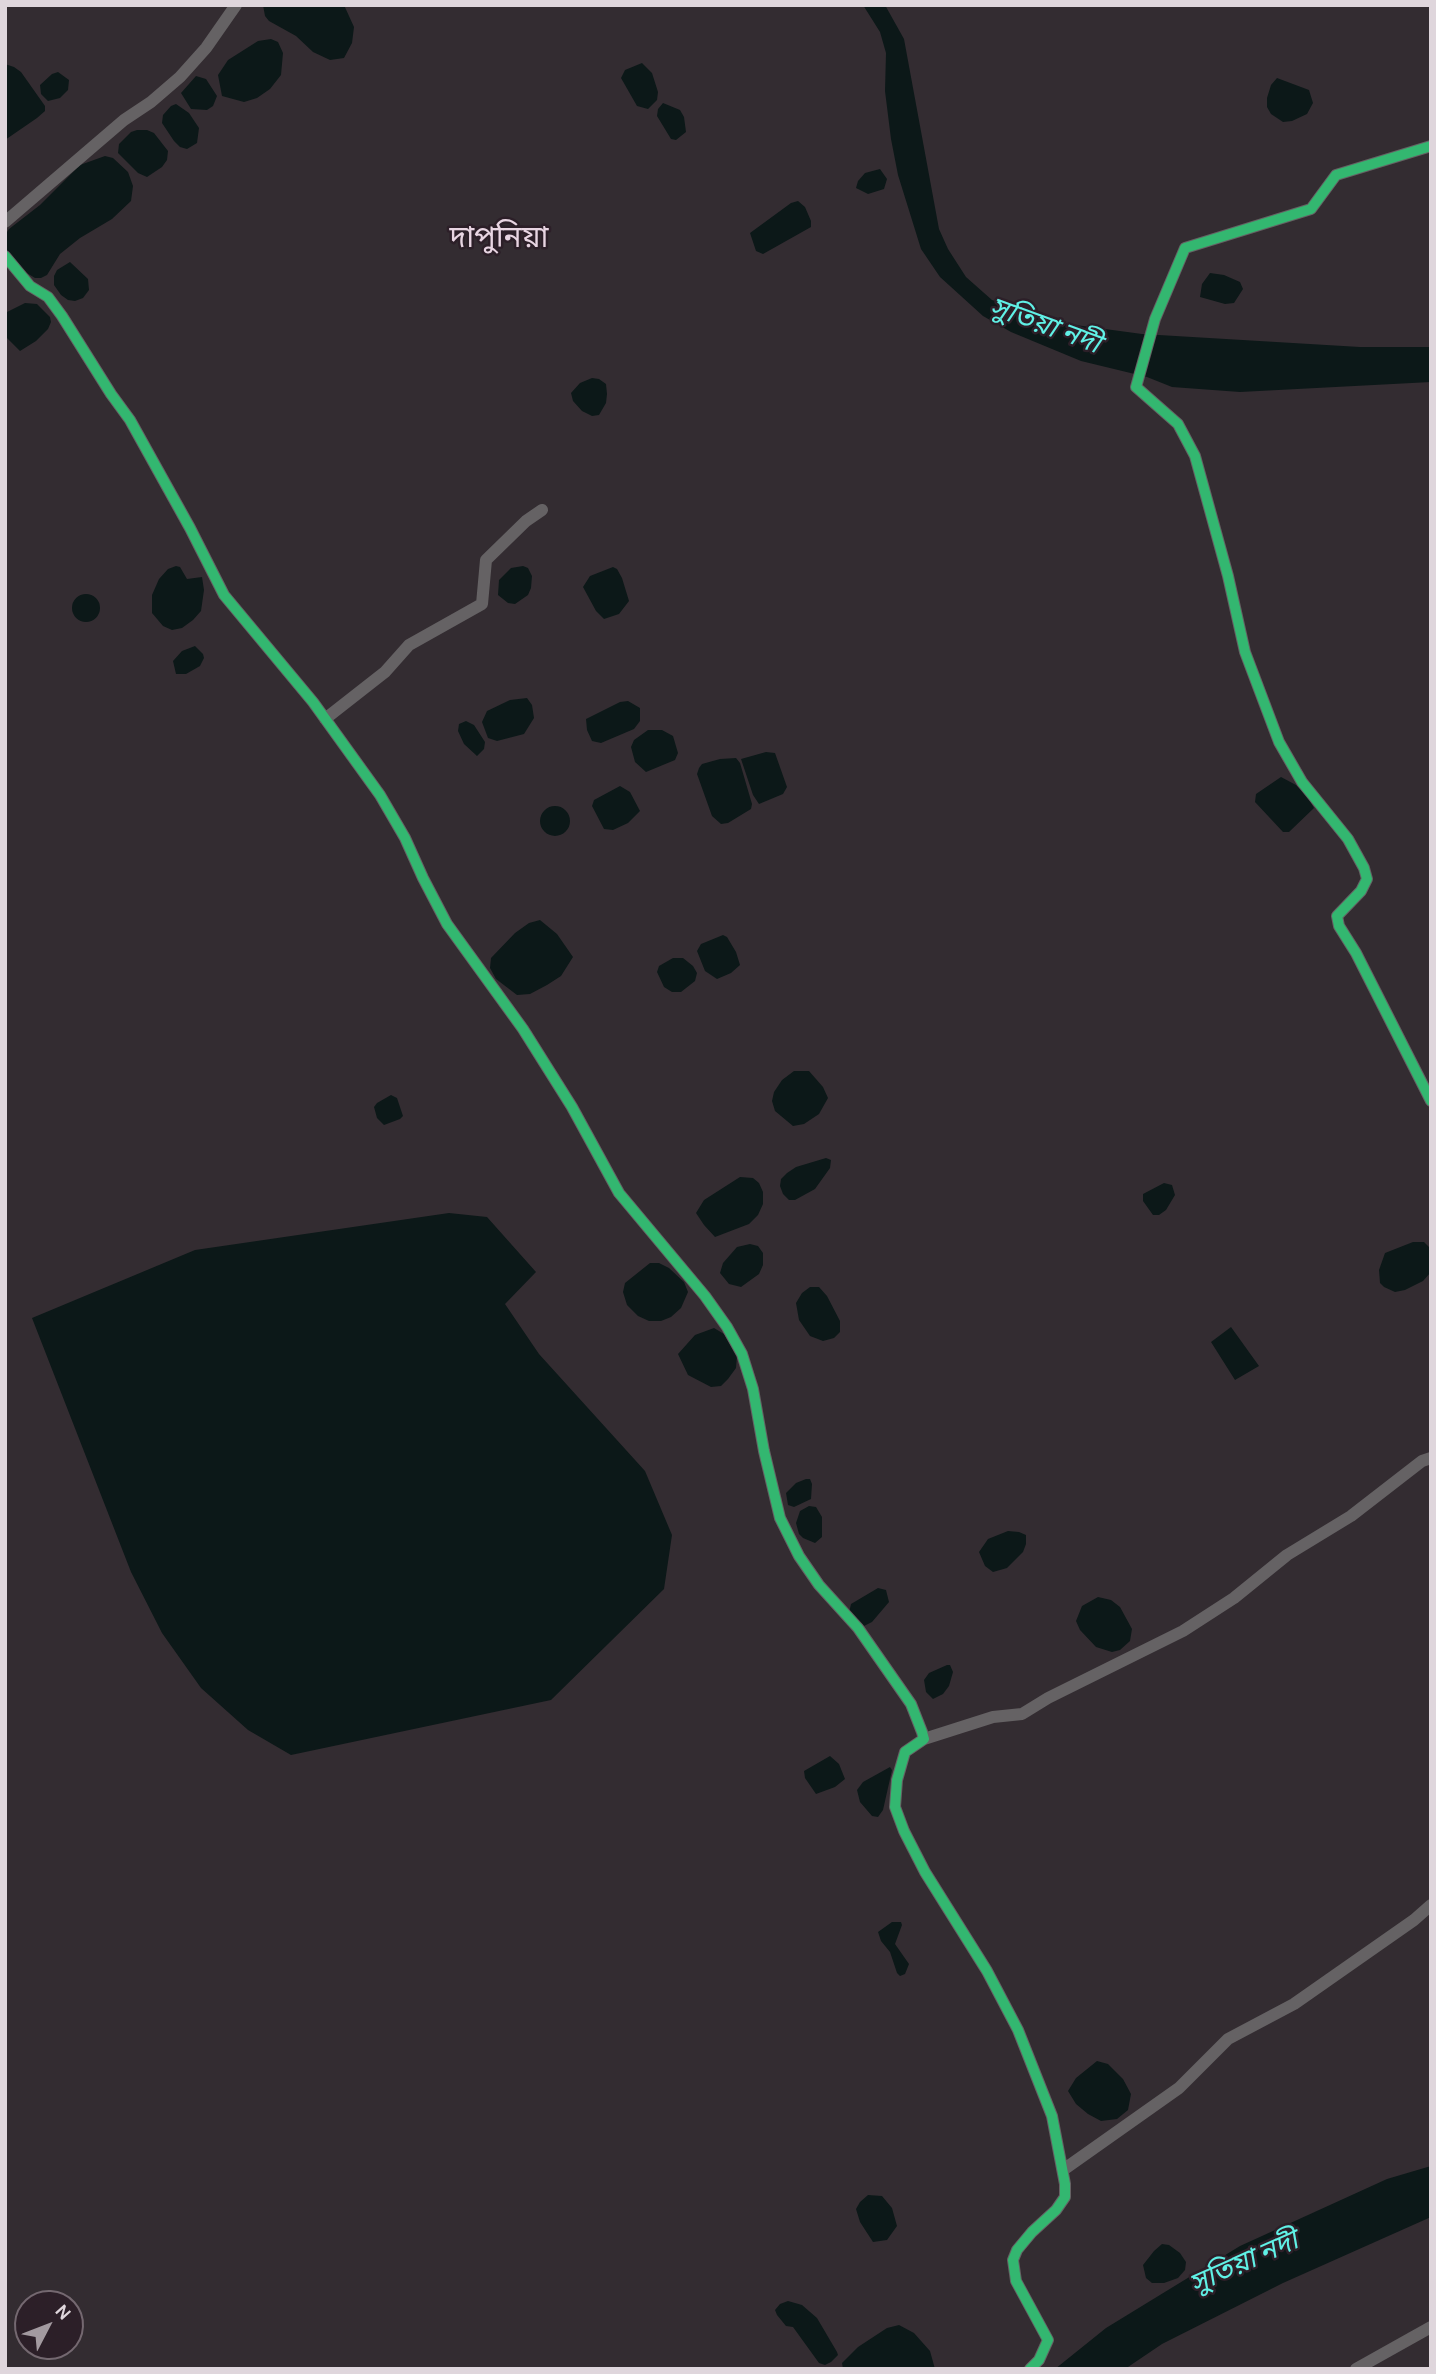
<!DOCTYPE html>
<meta charset="utf-8">
<style>
body{margin:0}
#map{position:relative;width:1436px;height:2374px;overflow:hidden;background:#332c31;font-family:Karla,sans-serif}
canvas{display:block}
.frame{position:absolute;inset:0;border:7px solid #dfd6dc;pointer-events:none}
.north{position:absolute;left:14px;top:2290px;width:70px;height:70px;box-sizing:border-box;background:#2c1f28;border:2px solid #746870;border-radius:50%;rotate:48deg;font-size:19px;font-weight:700;line-height:28px;text-align:center;color:#dfd6dc}
.north::after{content:'';display:block;margin:auto;width:24px;height:32px;background:#a39aa0;clip-path:polygon(50% 0,100% 100%,50% 72%,0 100%)}
</style>
<div id="map">
<canvas width="1436" height="2374"></canvas>
<div class="frame"></div>
<div class="north">N</div>
</div>
<script>
const g = document.querySelector('canvas').getContext('2d');
g.lineJoin = 'round';
function paint(path, color) {
  g.fillStyle = color;
  g.fill(path, 'evenodd');
}
function poly(rows) {
  const path = new Path2D();
  for (const r of rows) {
    if (r.length === 3) {
      path.moveTo(r[0] + r[2], r[1]);
      path.arc(r[0], r[1], r[2], 0, 2 * Math.PI);
      continue;
    }
    path.moveTo(r[0], r[1]);
    for (let i = 2; i < r.length; i += 2) path.lineTo(r[i], r[i + 1]);
  }
  return path;
}
function strokePath(path, color, width, dash) {
  g.strokeStyle = color;
  g.lineWidth = width;
  g.lineCap = dash ? 'butt' : 'round';
  g.setLineDash(dash || []);
  g.stroke(path);
}
function drawText(font, color, halo, rows, align = 'center') {
  g.font = font + ' Karla,"Noto Sans Bengali",sans-serif';
  g.lineWidth = 5;
  g.setLineDash([]);
  g.textBaseline = 'middle';
  g.strokeStyle = halo;
  g.fillStyle = color;
  for (const [text, x, y, turn = 0] of rows) {
    g.save();
    g.translate(x, y);
    g.rotate((+turn || 0) * Math.PI / 180);
    g.textAlign = isNaN(turn) ? turn : align;
    if (halo) g.strokeText(text, 0, 0);
    g.fillText(text, 0, 0);
    g.restore();
  }
}
paint(poly([
 [263,5,344,5,354,27,352,43,344,58,330,60,313,52,296,36,269,21,265,16],
 [863,5,885,5,904,39,939,229,948,249,966,277,992,300,1068,324,1142,334,1360,347,1431,347,1431,382,1240,392,1172,387,1147,377,1081,361,1011,332,983,316,940,277,921,249,898,175,891,139,885,91,886,53,880,32],
 [271,39,278,42,283,53,281,75,270,89,257,98,244,102,222,96,218,75,228,60,258,41],
 [642,63,652,73,658,92,657,100,648,109,637,106,621,78,625,70],
 [5,64,14,67,21,72,45,106,45,111,37,118,5,140],
 [58,72,69,80,68,90,60,98,48,101,41,94,40,85,52,74],
 [196,76,206,79,217,96,213,106,207,110,191,109,181,93],
 [1277,78,1309,90,1313,103,1307,114,1292,121,1283,122,1271,114,1267,107,1267,98,1271,85],
 [663,103,680,110,684,117,686,132,676,140,671,139,657,116,658,109],
 [176,104,189,113,199,128,197,143,187,149,180,147,174,141,162,123,163,115,171,106],
 [137,130,147,130,154,133,168,151,167,160,162,167,147,177,138,173,118,153,119,144,131,132],
 [105,156,113,158,128,172,133,186,131,201,112,219,80,238,60,254,47,275,41,278,35,278,25,272,5,251,5,235,9,229,40,205,80,165],
 [880,169,887,179,884,189,868,194,856,188,858,181,865,173],
 [798,201,805,207,811,221,811,227,763,254,756,251,750,233,791,203],
 [70,262,88,279,89,290,83,298,75,301,68,300,61,295,54,285,54,276,57,270],
 [1210,273,1224,275,1240,282,1243,289,1234,303,1225,304,1200,297,1202,284],
 [25,303,37,304,50,317,51,322,48,329,36,341,20,351,5,336,5,313],
 [592,378,599,379,606,384,607,394,606,403,599,415,592,416,582,411,573,401,571,393,580,383],
 [176,566,180,567,187,579,202,577,204,590,201,611,193,620,182,628,172,630,163,626,152,613,152,595,159,579,168,569],
 [523,566,528,568,532,576,531,588,528,595,515,604,508,603,498,595,499,580,511,568],
 [613,567,617,569,622,578,629,601,619,614,604,619,596,611,583,587,590,576],
 [86,608,14],
 [195,646,203,654,204,658,200,666,186,674,176,674,173,661,182,651],
 [527,698,532,705,534,718,524,734,497,741,488,738,482,722,487,711,510,700],
 [628,701,640,708,640,721,634,729,601,743,592,741,587,730,586,719,620,702],
 [466,721,474,725,485,742,484,749,477,756,464,744,458,731,459,724],
 [648,730,662,730,673,736,678,753,675,760,646,772,635,762,631,747,634,740],
 [766,752,775,753,787,787,783,794,759,804,753,795,741,759],
 [736,758,740,763,752,804,751,809,728,823,721,824,712,816,697,774,699,768,702,764,720,759],
 [1281,777,1296,785,1307,796,1314,808,1289,832,1283,832,1255,802,1256,794],
 [620,786,630,792,640,811,628,823,613,830,604,829,592,806,594,800],
 [555,821,15],
 [540,920,557,934,573,957,561,976,547,985,530,994,517,995,496,979,490,968,491,958,515,933,529,923],
 [723,935,727,937,736,952,740,965,731,973,717,979,705,971,697,951,701,944],
 [673,958,683,958,693,966,697,973,695,981,681,992,672,992,664,987,657,972,659,966],
 [794,1071,809,1071,823,1087,828,1098,819,1114,804,1124,793,1126,775,1111,772,1101,774,1092,782,1080],
 [391,1095,397,1098,403,1116,400,1119,384,1125,377,1118,374,1107,377,1103],
 [826,1158,831,1160,830,1168,815,1189,795,1200,789,1200,783,1194,780,1186,781,1179,787,1173,796,1167],
 [740,1177,753,1178,759,1183,763,1192,763,1204,758,1215,749,1224,715,1237,704,1225,696,1213,704,1200],
 [1164,1183,1172,1185,1175,1195,1166,1210,1159,1215,1153,1215,1143,1201,1143,1194],
 [449,1213,487,1217,536,1272,505,1304,539,1354,645,1471,672,1535,664,1589,551,1700,291,1755,248,1730,201,1688,162,1633,131,1572,32,1318,195,1250],
 [1413,1242,1424,1242,1431,1249,1431,1272,1423,1281,1405,1290,1395,1292,1384,1287,1380,1283,1379,1270,1385,1253],
 [750,1244,758,1246,763,1253,763,1265,759,1274,741,1287,729,1284,720,1273,723,1263,737,1247],
 [650,1263,659,1263,669,1268,684,1282,688,1292,681,1308,671,1317,661,1321,649,1321,638,1316,627,1305,623,1292,625,1283],
 [810,1287,819,1287,827,1296,840,1321,840,1332,834,1338,823,1341,810,1336,799,1320,796,1303,802,1293],
 [1231,1327,1259,1366,1235,1380,1211,1342],
 [714,1328,724,1334,737,1356,736,1368,728,1379,721,1386,711,1387,688,1375,678,1354,695,1335],
 [806,1479,810,1479,812,1484,811,1499,794,1507,788,1505,786,1493,796,1483],
 [809,1506,816,1507,822,1517,822,1537,815,1543,803,1538,799,1534,796,1523,800,1511],
 [1008,1531,1019,1532,1026,1535,1026,1544,1023,1552,1007,1568,993,1572,985,1566,979,1552,988,1539],
 [878,1588,886,1590,889,1602,872,1622,864,1626,849,1613,851,1604],
 [1098,1597,1111,1600,1120,1607,1132,1629,1130,1641,1120,1650,1112,1652,1096,1647,1080,1630,1076,1621,1082,1606],
 [947,1665,950,1665,953,1672,949,1686,943,1694,933,1699,926,1692,924,1680,929,1673],
 [830,1756,839,1764,845,1779,835,1787,816,1794,805,1778,804,1771],
 [890,1767,892,1770,883,1810,878,1817,872,1816,860,1802,857,1790,863,1782],
 [892,1922,901,1922,902,1925,895,1944,909,1964,905,1974,900,1976,897,1973,890,1952,881,1941,878,1932],
 [1097,2061,1108,2064,1123,2079,1131,2094,1128,2110,1117,2119,1101,2121,1088,2114,1076,2104,1068,2091,1076,2078],
 [1431,2166,1431,2217,1283,2283,1162,2344,1125,2369,1055,2369,1106,2328,1240,2246,1387,2179],
 [868,2195,882,2196,892,2208,897,2226,887,2240,873,2242,860,2222,856,2209,860,2202],
 [1162,2244,1169,2245,1180,2253,1186,2262,1185,2270,1178,2278,1164,2283,1152,2283,1146,2278,1143,2265,1154,2251],
 [788,2301,802,2305,817,2318,837,2352,838,2355,831,2362,825,2365,819,2363,793,2327,786,2326,777,2315,775,2310,780,2304],
 [899,2325,914,2333,930,2351,935,2369,843,2369,842,2363,858,2347,887,2328]
]), '#0c1818');
strokePath(poly([
 [1431,146,1336,175,1311,209,1185,248,1155,319,1136,387,1178,424,1195,456,1228,576,1245,652,1279,742,1302,782,1348,839,1364,868,1367,879,1361,891,1337,916,1339,926,1356,953,1431,1101],
 [5,222,124,120,151,102,180,77,206,48,236,5],
 [5,256,30,286,48,297,62,316,111,394,130,420,190,528,224,595,313,702,380,795,405,838,423,878,447,924,523,1029,572,1107,619,1193,705,1296,727,1327,742,1354,753,1389,764,1451,780,1518,799,1556,819,1585,858,1628,911,1704,922,1732,924,1739,905,1752,897,1780,895,1807,904,1831,925,1872,987,1971,1018,2030,1052,2116,1065,2184,1065,2197,1056,2210,1032,2232,1017,2250,1013,2260,1016,2281,1048,2340,1039,2360,1030,2369],
 [325,719,385,672,409,645,482,604,486,560,526,521,542,510],
 [924,1739,993,1717,1022,1714,1048,1698,1183,1631,1234,1598,1287,1555,1351,1516,1422,1461,1431,1458],
 [1063,2170,1179,2088,1228,2039,1294,2004,1414,1920,1431,1905],
 [1356,2369,1431,2327]
]), '#656264', 12);
strokePath(poly([
 [1431,146,1336,175,1311,209,1185,248,1155,319,1136,387,1178,424,1195,456,1228,576,1245,652,1279,742,1302,782,1348,839,1364,868,1367,879,1361,891,1337,916,1339,926,1356,953,1431,1101],
 [5,256,30,286,48,297,62,316,111,394,130,420,190,528,224,595,313,702,380,795,405,838,423,878,447,924,523,1029,572,1107,619,1193,705,1296,727,1327,742,1354,753,1389,764,1451,780,1518,799,1556,819,1585,858,1628,911,1704,922,1732,924,1739,905,1752,897,1780,895,1807,904,1831,925,1872,987,1971,1018,2030,1052,2116,1065,2184,1065,2197,1056,2210,1032,2232,1017,2250,1013,2260,1016,2281,1048,2340,1039,2360,1030,2369]
]), '#33b770', 10);
drawText('italic 28px', '#60f1e6', '#2c1f28', [
 ["সুতিয়া নদী",1045,326,20],
 ["সুতিয়া নদী",1244,2263,-24]
]);
drawText('30px', '#e8d5e2', '#2c1f28', [
 ["দাপুনিয়া",499,238]
]);
</script>
